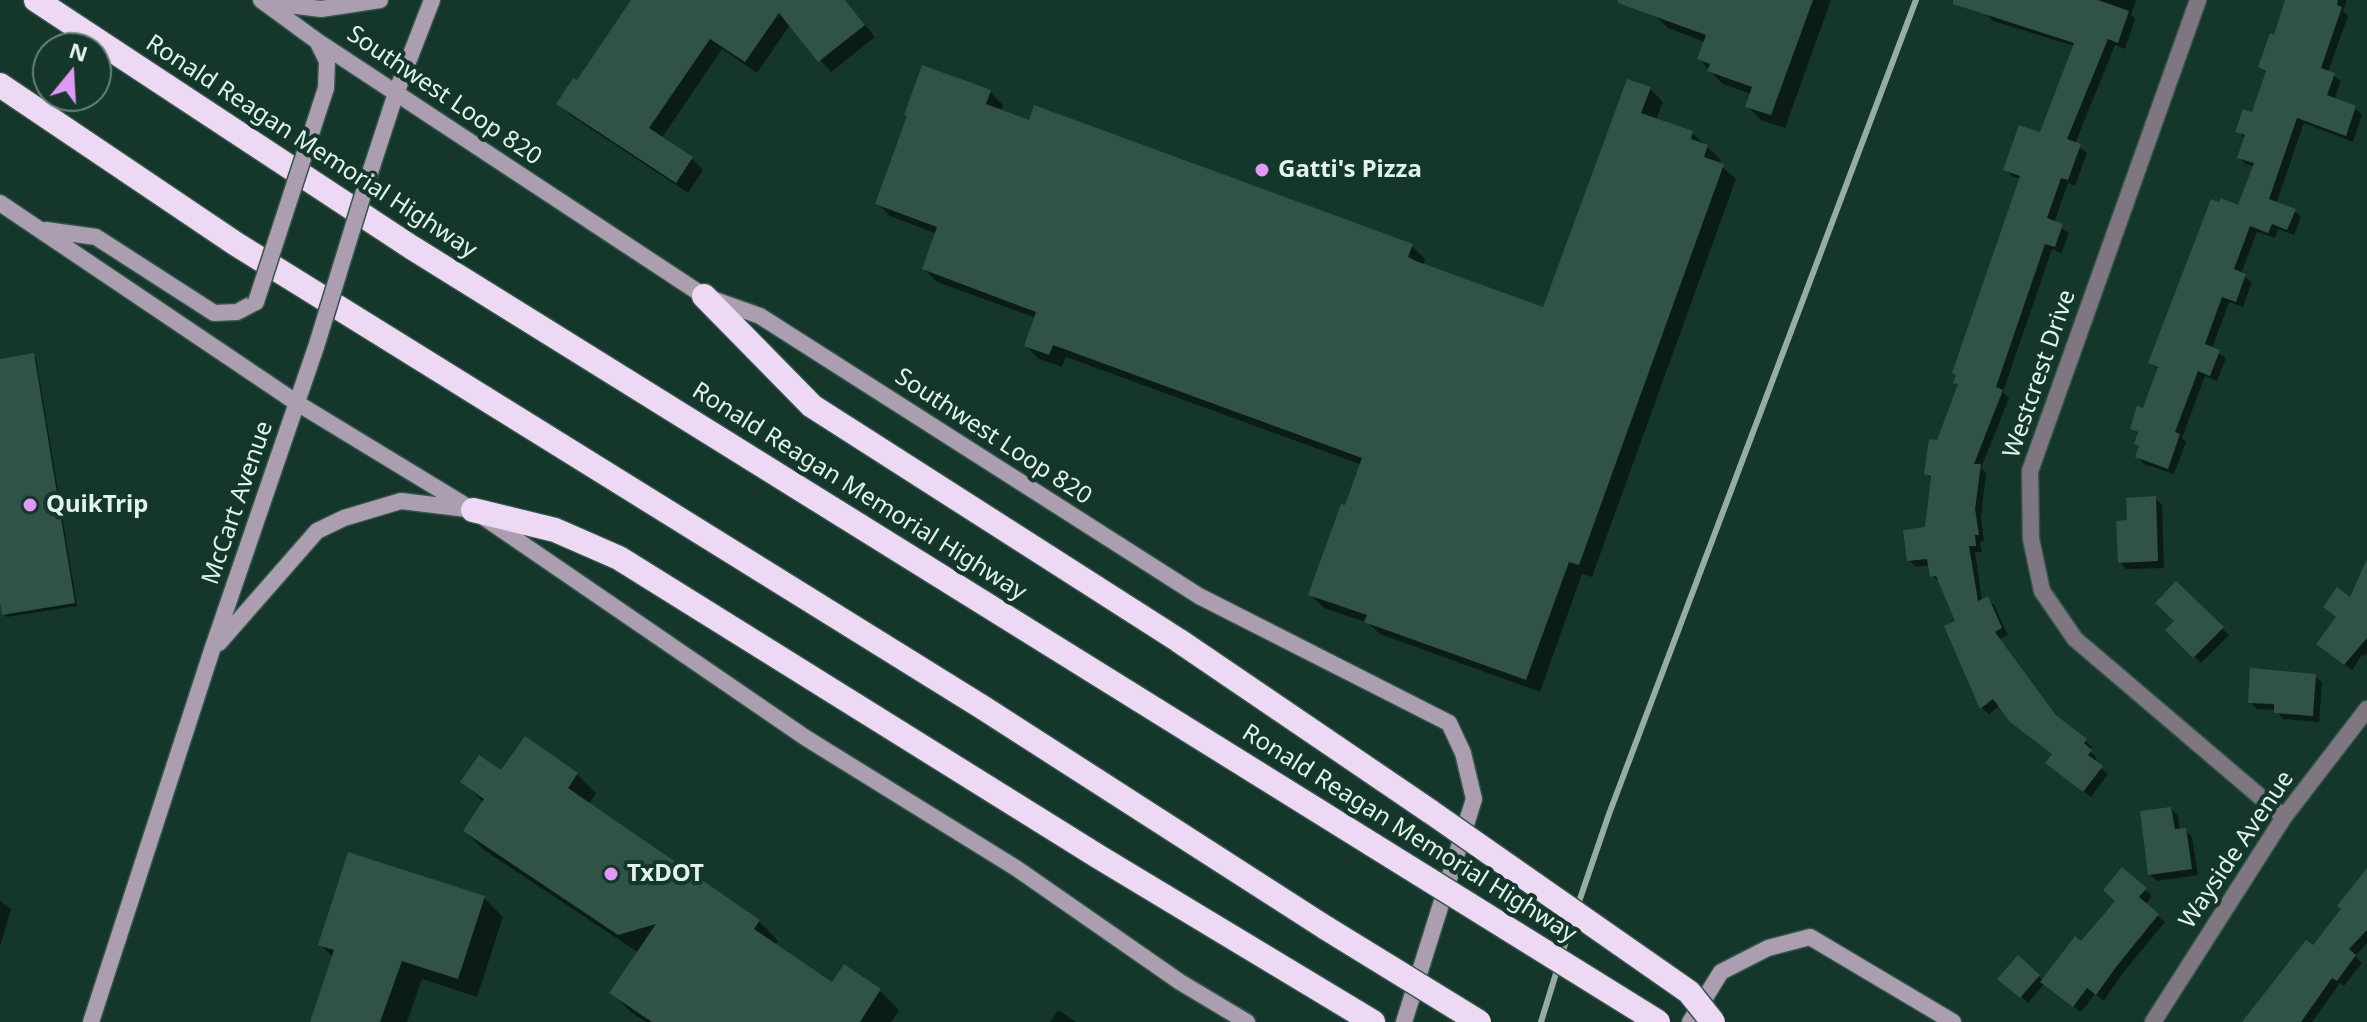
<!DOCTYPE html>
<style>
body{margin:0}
#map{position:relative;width:2367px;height:1022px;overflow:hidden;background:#15362b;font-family:"Noto Sans",sans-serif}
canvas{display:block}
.north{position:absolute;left:32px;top:32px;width:80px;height:80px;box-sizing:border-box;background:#15362b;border:2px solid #678278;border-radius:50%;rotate:18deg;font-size:22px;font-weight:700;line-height:32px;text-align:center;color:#e1f3eb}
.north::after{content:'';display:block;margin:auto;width:28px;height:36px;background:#dd99f3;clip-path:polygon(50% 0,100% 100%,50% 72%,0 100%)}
</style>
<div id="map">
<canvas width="2367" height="1022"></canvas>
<div class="north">N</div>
</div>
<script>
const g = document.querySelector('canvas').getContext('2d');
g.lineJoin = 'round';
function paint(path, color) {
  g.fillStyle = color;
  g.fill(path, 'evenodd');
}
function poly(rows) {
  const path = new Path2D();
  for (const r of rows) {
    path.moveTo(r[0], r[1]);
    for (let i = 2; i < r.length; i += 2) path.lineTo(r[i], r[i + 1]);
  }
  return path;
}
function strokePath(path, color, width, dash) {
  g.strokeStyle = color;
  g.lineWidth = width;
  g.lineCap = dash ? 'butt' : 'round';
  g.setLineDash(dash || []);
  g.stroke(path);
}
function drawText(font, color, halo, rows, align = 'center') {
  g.font = font + ' "Noto Sans",sans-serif';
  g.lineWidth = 8;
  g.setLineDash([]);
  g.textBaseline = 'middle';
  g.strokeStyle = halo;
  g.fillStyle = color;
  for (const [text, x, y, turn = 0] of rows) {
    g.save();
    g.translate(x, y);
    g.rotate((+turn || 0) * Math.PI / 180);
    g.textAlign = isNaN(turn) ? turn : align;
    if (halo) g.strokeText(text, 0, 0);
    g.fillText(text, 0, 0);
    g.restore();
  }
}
paint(poly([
 [634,0,845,0,875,37,831,72,790,25,757,73,722,49,661,139,692,159,703,170,688,193,570,115,558,103,578,83],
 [1659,0,1831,0,1785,128,1761,120,1747,106,1751,94,1723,84,1709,70,1700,59,1705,42,1668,28,1654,15],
 [1991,0,2136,0,2131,15,2135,19,2125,49,2115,45,2075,144,2087,153,2075,186,2068,183,2054,223,2069,233,2061,253,2052,249,2003,392,2009,398,1981,468,1986,473,1981,517,1984,541,1980,542,1982,552,1975,552,1982,601,1988,599,1994,605,2008,635,2000,639,2060,720,2092,747,2090,751,2097,758,2094,762,2108,774,2091,797,2055,770,2054,755,2000,705,1989,714,1982,708,1947,627,1958,622,1941,583,1932,576,1930,565,1916,567,1909,560,1926,529,1933,480,1926,474,1960,386,1956,382,2021,179,2012,176,2006,169,2041,135,2074,46,1993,21,1986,14],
 [2287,0,2347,0,2343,11,2348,16,2328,72,2341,81,2334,100,2355,108,2362,115,2353,142,2304,123,2276,204,2294,210,2301,217,2294,235,2278,229,2275,238,2257,232,2241,274,2252,282,2243,307,2229,302,2212,349,2226,358,2217,381,2205,376,2182,438,2186,442,2174,474,2144,464,2138,457,2141,448,2136,444,2139,435,2132,428,2144,410,2159,370,2151,363,2239,207,2255,167,2246,164,2239,157,2246,139,2237,131,2253,114,2267,74,2260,67,2275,38],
 [1650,88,1663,102,1656,120,1692,133,1721,160,1719,164,1736,179,1592,577,1582,574,1540,692,1380,634,1368,623,1324,608,1311,595,1362,465,1066,357,1062,367,1039,359,1026,346,1036,318,937,282,924,269,937,234,890,216,877,203,990,92,1003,105,1001,111,1412,246,1425,259,1423,266,1545,310],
 [33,356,36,358,77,606,7,617,4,614,0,590,0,361],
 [2155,498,2162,505,2164,568,2126,569,2120,562,2129,522],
 [2367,563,2367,653,2365,656,2362,655,2352,670,2325,651],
 [2176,584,2229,635,2201,663,2168,630,2177,621],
 [2315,676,2322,682,2319,722,2283,719,2276,710,2257,709,2250,702],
 [525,739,577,774,596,793,588,805,759,921,778,941,774,946,832,985,844,966,880,991,899,1010,891,1022,646,1022,631,1012,612,993,639,953,484,850,465,831,484,803,463,782,502,773],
 [2171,809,2178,816,2180,831,2185,830,2192,837,2198,875,2157,881,2150,874],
 [2367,870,2367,943,2355,956,2362,963,2344,986,2340,983,2312,1022,2245,1022,2313,947,2344,909],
 [2145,890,2152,896,2145,905,2165,922,2122,974,2104,1001,2095,994,2081,1012,2044,984,2028,1003,2007,985,2039,976,2043,981,2082,944],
 [484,898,503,917,477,997,422,979,407,1022,313,1022,333,957,320,944],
 [0,901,11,909,0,947],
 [1058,1010,1076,1022,1050,1022]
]), '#0007');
paint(poly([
 [631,0,845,0,865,25,818,62,779,13,745,62,710,39,649,128,693,157,676,183,556,104,573,78,577,80],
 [1618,0,1813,0,1771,115,1745,107,1752,87,1707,71,1710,64,1697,59,1706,35,1618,3],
 [1953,0,2098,0,2129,11,2118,43,2108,39,2067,139,2081,144,2068,180,2061,178,2047,218,2063,224,2055,247,2045,244,1996,387,2003,390,1974,464,1981,464,1975,509,1979,535,1975,535,1976,546,1969,546,1978,601,1988,596,2002,628,1995,632,2056,715,2087,739,2084,743,2092,750,2088,755,2103,766,2083,792,2045,763,2052,754,2010,722,1993,699,1980,709,1944,626,1955,621,1936,576,1930,577,1927,559,1907,561,1903,530,1925,527,1931,476,1924,474,1929,439,1937,440,1958,384,1953,383,1956,375,1952,373,2020,176,2003,170,2019,125,2040,132,2074,43,1953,4],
 [2285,0,2338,0,2337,5,2342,7,2321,68,2335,73,2327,95,2356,106,2346,136,2297,118,2269,199,2296,209,2287,230,2272,224,2268,233,2250,226,2234,269,2246,274,2236,302,2222,297,2205,344,2220,350,2210,376,2198,371,2175,432,2180,434,2168,469,2135,457,2139,446,2134,444,2138,432,2130,429,2137,406,2143,408,2158,367,2148,363,2211,199,2219,202,2221,198,2238,205,2254,163,2237,158,2245,135,2235,132,2243,109,2252,112,2266,71,2258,67,2270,33,2274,35],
 [922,65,991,90,986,104,1029,120,1034,105,1413,244,1408,257,1416,261,1543,307,1627,79,1651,87,1641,113,1693,131,1691,139,1708,145,1704,157,1724,164,1579,565,1569,562,1526,680,1364,622,1367,615,1308,595,1341,504,1345,505,1362,458,1053,345,1049,355,1024,346,1036,312,922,269,937,227,875,204,907,116,904,115],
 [34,353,75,603,2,615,0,602,0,359],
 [2156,496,2158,561,2118,563,2116,521,2127,520,2126,498],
 [2367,559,2367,638,2344,665,2316,644,2336,617,2323,607,2337,587,2350,597],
 [2176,581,2224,627,2193,658,2165,630,2174,621,2155,603],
 [2250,668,2316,674,2313,716,2274,713,2274,704,2248,703],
 [525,736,578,773,568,788,760,920,754,929,832,982,844,964,881,989,860,1022,652,1022,609,993,656,924,618,935,463,831,484,799,460,782,479,755,501,770],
 [2171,807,2175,829,2186,828,2192,869,2148,875,2140,811],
 [348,852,485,896,458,979,402,961,380,1022,310,1022,334,950,318,945],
 [2122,867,2147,888,2139,897,2159,914,2116,967,2096,995,2087,988,2073,1007,2040,982,2075,936,2081,941,2115,901,2103,890],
 [2367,868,2367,930,2349,949,2356,955,2337,981,2332,978,2301,1022,2242,1022,2306,940,2313,945,2341,909,2337,906],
 [2018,955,2040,975,2020,998,1997,979]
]), '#315246');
const minor = poly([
 [2198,0,2030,471,2031,539,2042,591,2075,639,2284,817],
 [2153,1022,2284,817,2367,709]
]);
const secondary = poly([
 [261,0,317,41,704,296,760,316,1199,596,1449,723,1463,753,1474,799,1404,1022],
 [265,2,321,9,380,0],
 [317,41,327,61,326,88],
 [365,188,396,93,432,0],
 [0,203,297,403,473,510,806,738,1016,868,1180,982,1247,1022],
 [46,230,96,237,214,313,237,312,256,302],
 [219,643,317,531,344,518,401,501,467,509],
 [91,1022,212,650,316,347],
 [1690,1022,1721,972,1768,948,1810,937,1953,1022]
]);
const motorway = poly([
 [36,0,411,247,1373,845],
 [0,85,236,244,982,707,1326,928],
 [704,296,812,406,1178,640,1431,812],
 [473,510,555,530,619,558,1099,857,1373,1022]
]);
strokePath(minor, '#36544a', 19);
strokePath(secondary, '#36544a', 19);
strokePath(motorway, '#36544a', 27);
strokePath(minor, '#7e7681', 16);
strokePath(secondary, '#ab9eb0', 16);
strokePath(motorway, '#eed9f5', 24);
strokePath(poly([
 [1541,1022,1570,928,1609,814,1916,0]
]), '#96ada4', 6);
const secondaryBridge = poly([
 [256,302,326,88],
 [316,347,365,188]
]);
const motorwayBridge = poly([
 [1431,812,1689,992,1713,1022],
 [1373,845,1658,1022],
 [1326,928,1479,1022]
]);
strokePath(secondaryBridge, '#36544a', 19, []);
strokePath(motorwayBridge, '#36544a', 27, []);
strokePath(secondaryBridge, '#ab9eb0', 16);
strokePath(motorwayBridge, '#eed9f5', 24);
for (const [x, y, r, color] of [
 [1262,170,8,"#dd99f3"],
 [30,505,8,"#dd99f3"],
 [611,874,8,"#dd99f3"]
]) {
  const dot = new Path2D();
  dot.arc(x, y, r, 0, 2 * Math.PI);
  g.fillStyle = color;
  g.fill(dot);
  strokePath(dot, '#15362b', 3);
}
drawText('24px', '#e1f3eb', '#15362b', [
 ["Southwest Loop 820",444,96,34],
 ["Ronald Reagan Memorial Highway",311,147,33],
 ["Westcrest Drive",2040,374,-71],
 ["Southwest Loop 820",993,437,33],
 ["Ronald Reagan Memorial Highway",859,492,32],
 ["McCart Avenue",238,503,-71],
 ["Ronald Reagan Memorial Highway",1409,834,32],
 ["Wayside Avenue",2237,850,-56]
]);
drawText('bold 24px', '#e1f3eb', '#15362b', [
 ["Gatti's Pizza",1278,170],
 ["QuikTrip",46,505],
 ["TxDOT",627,874]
], 'left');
</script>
